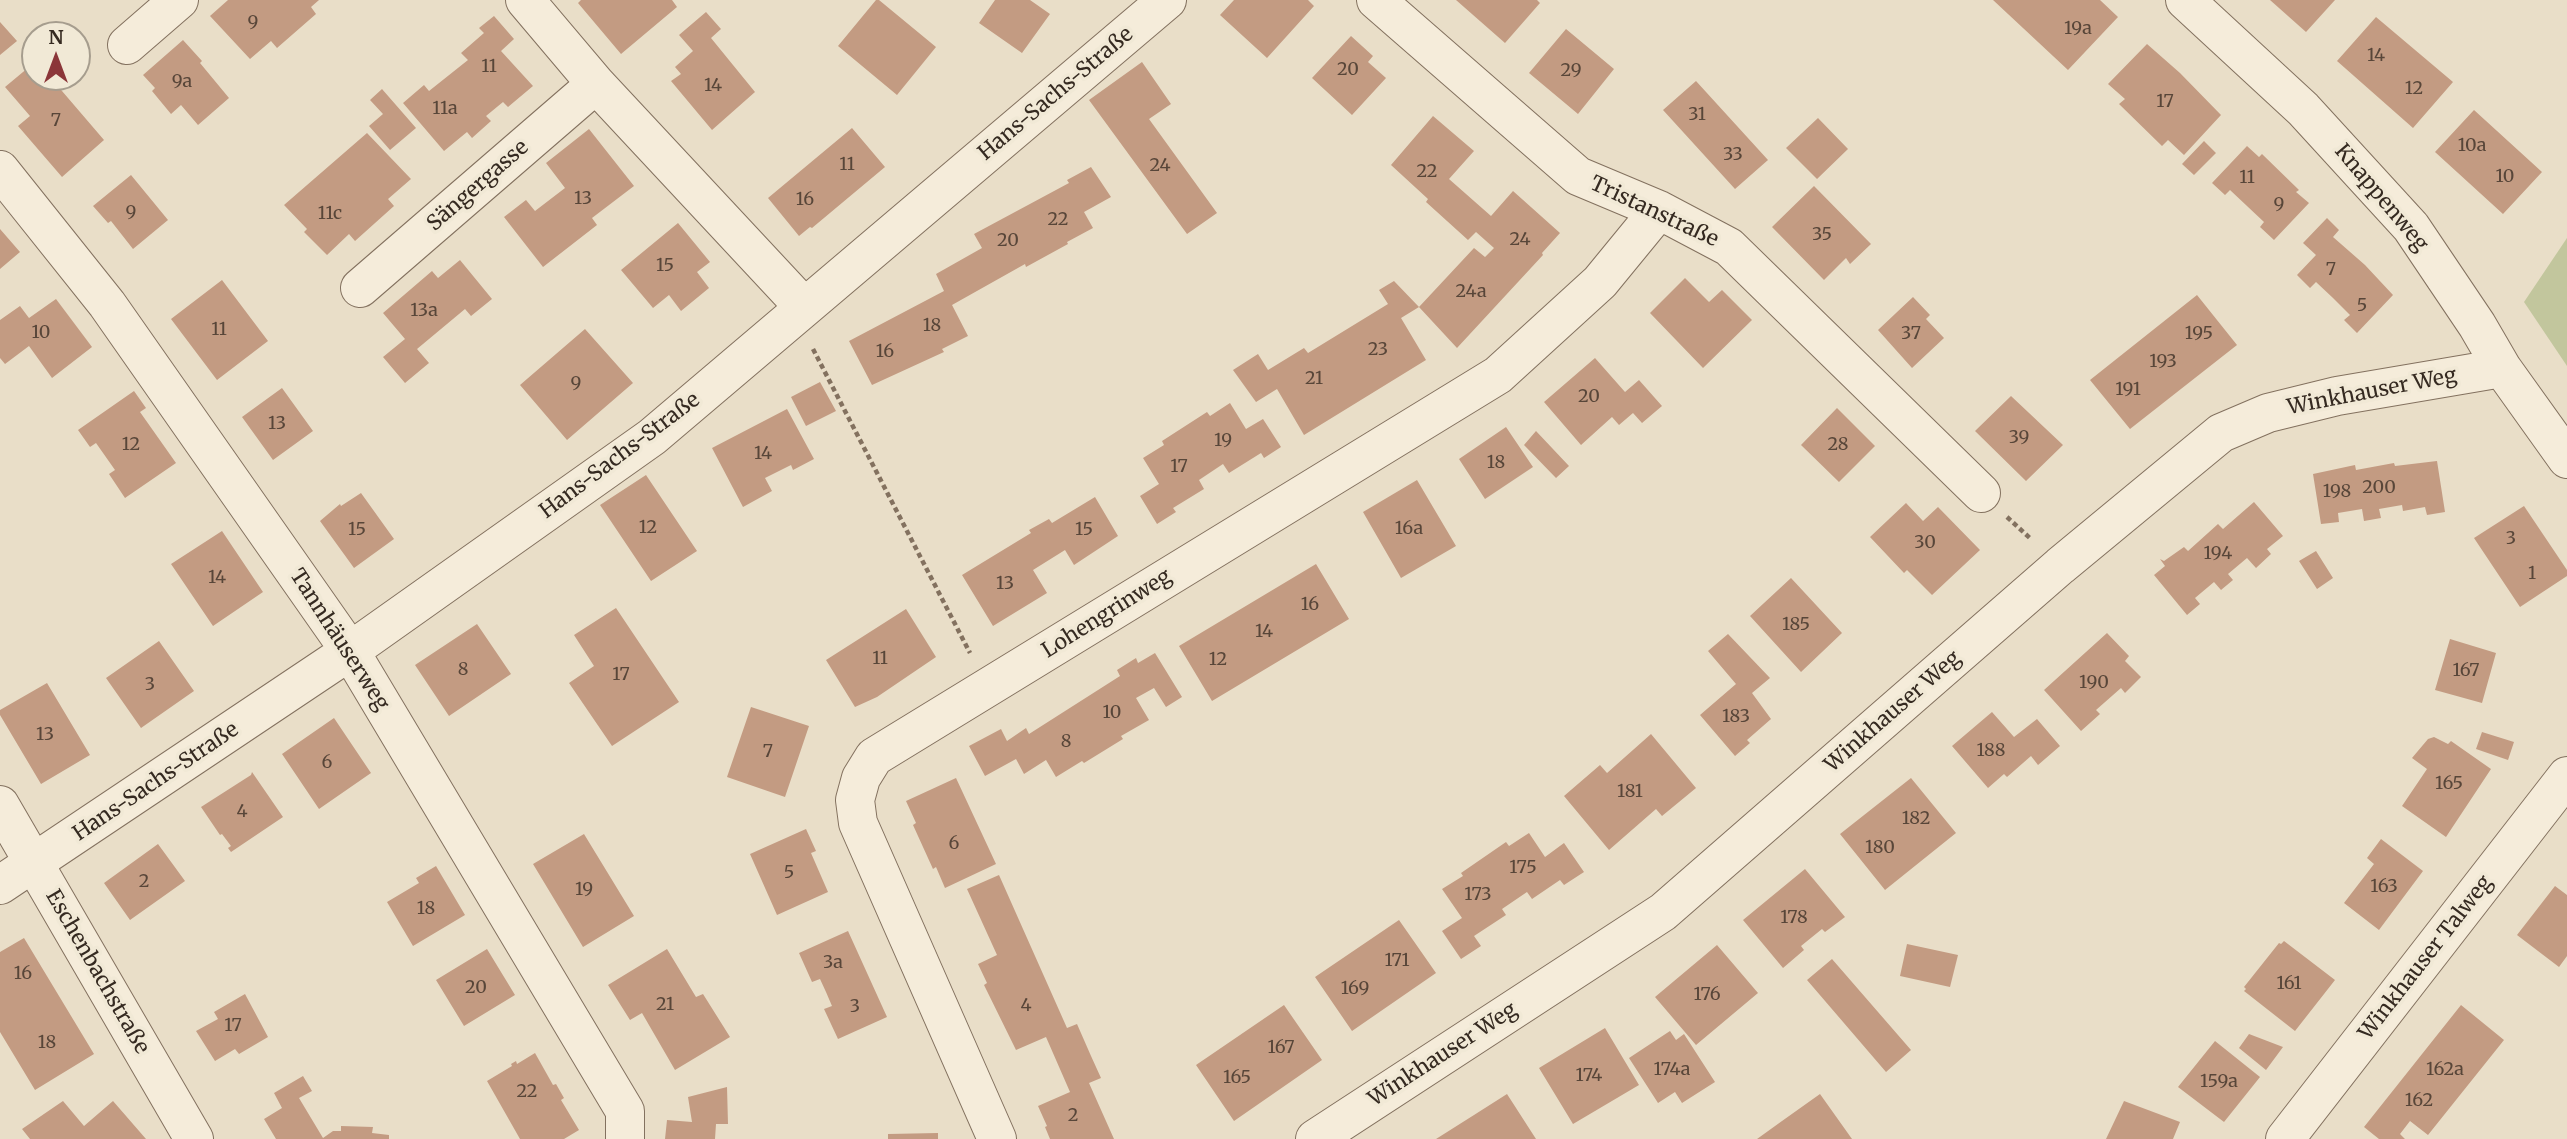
<!DOCTYPE html>
<meta charset="utf-8">
<style>
body{margin:0}
#map{position:relative;width:2567px;height:1139px;overflow:hidden;background:#e9dec8;font-family:Merriweather,serif}
canvas{display:block}
.north{position:absolute;left:21px;top:21px;width:70px;height:70px;box-sizing:border-box;background:#f1e9d6;border:2px solid #a69d8e;border-radius:50%;rotate:0deg;font-size:19px;font-weight:700;line-height:28px;text-align:center;color:#352a21}
.north::after{content:'';display:block;margin:auto;width:24px;height:32px;background:#8b3639;clip-path:polygon(50% 0,100% 100%,50% 72%,0 100%)}
</style>
<div id="map">
<canvas width="2567" height="1139"></canvas>
<div class="north">N</div>
</div>
<script>
const g = document.querySelector('canvas').getContext('2d');
g.lineJoin = 'round';
function paint(path, color) {
  g.fillStyle = color;
  g.fill(path, 'evenodd');
}
function poly(rows) {
  const path = new Path2D();
  for (const r of rows) {
    path.moveTo(r[0], r[1]);
    for (let i = 2; i < r.length; i += 2) path.lineTo(r[i], r[i + 1]);
  }
  return path;
}
function strokePath(path, color, width, dash) {
  g.strokeStyle = color;
  g.lineWidth = width;
  g.lineCap = dash ? 'butt' : 'round';
  g.setLineDash(dash || []);
  g.stroke(path);
}
function drawText(font, color, halo, rows, align = 'center') {
  g.font = font + ' Merriweather,serif';
  g.lineWidth = 7;
  g.setLineDash([]);
  g.textBaseline = 'middle';
  g.strokeStyle = halo;
  g.fillStyle = color;
  for (const [text, x, y, turn = 0] of rows) {
    g.save();
    g.translate(x, y);
    g.rotate((+turn || 0) * Math.PI / 180);
    g.textAlign = isNaN(turn) ? turn : align;
    if (halo) g.strokeText(text, 0, 0);
    g.fillText(text, 0, 0);
    g.restore();
  }
}
paint(poly([
 [2567,238,2567,366,2524,302]
]), '#c2c69d');
paint(poly([
 [228,0,319,0,311,7,316,14,277,48,271,41,250,59,210,16],
 [581,0,672,0,677,7,621,54,578,3],
 [876,0,879,0,936,47,897,95,838,46],
 [995,0,1030,0,1050,14,1022,53,979,23],
 [1234,0,1308,0,1314,6,1267,58,1220,15],
 [1456,0,1537,0,1540,3,1505,43],
 [1993,0,2100,0,2118,17,2068,70],
 [2270,0,2335,0,2306,32],
 [706,12,721,29,711,38,755,92,712,130,671,81,681,74,675,67,693,51,679,35],
 [494,16,514,39,501,51,533,86,508,107,503,102,486,116,491,121,472,138,467,132,444,151,403,103,424,85,429,91,468,60,461,53,484,33,479,28],
 [2376,17,2453,82,2413,128,2337,61],
 [0,22,17,41,0,55],
 [1566,29,1614,69,1578,114,1529,73],
 [1351,36,1373,56,1368,62,1386,78,1352,115,1312,78],
 [183,40,202,61,200,63,229,98,198,125,181,105,171,114,152,91,155,88,143,75],
 [2147,44,2180,73,2221,115,2184,155,2168,140,2162,146,2119,104,2125,99,2108,84],
 [35,62,35,77,50,77,104,140,62,177,18,126,30,116,5,87],
 [1142,62,1171,104,1149,119,1217,213,1187,234,1089,100],
 [1696,81,1768,160,1735,189,1663,110],
 [382,89,416,128,390,150,369,126,383,114,370,100],
 [2474,110,2542,172,2503,214,2435,152],
 [1433,116,1474,151,1449,179,1491,216,1513,191,1560,233,1542,253,1543,255,1457,348,1419,307,1401,318,1426,360,1304,435,1277,389,1256,402,1233,370,1258,354,1268,370,1304,348,1308,353,1388,304,1379,290,1394,281,1419,307,1474,248,1485,257,1494,248,1476,232,1468,240,1426,202,1428,199,1391,165],
 [1818,118,1848,149,1817,179,1786,148],
 [852,128,885,167,812,228,810,227,799,236,768,198],
 [589,129,634,186,592,218,597,225,543,267,504,217,526,200,535,211,565,188,546,163],
 [367,133,411,179,388,199,394,206,355,241,349,234,327,255,304,232,307,229,284,205],
 [2204,141,2216,153,2194,175,2182,164],
 [2247,146,2259,157,2262,154,2299,190,2296,192,2309,203,2274,240,2260,227,2264,222,2230,190,2225,195,2212,183],
 [1091,167,1111,197,1084,212,1093,228,1067,242,1068,244,1026,267,1025,264,952,305,968,336,942,349,944,352,872,385,849,341,944,291,936,274,982,248,974,234,1069,183,1067,180],
 [131,175,168,220,133,249,111,221,108,223,93,206],
 [1814,186,1871,244,1850,264,1846,258,1824,280,1772,227],
 [2327,218,2339,230,2333,237,2365,265,2393,295,2357,333,2344,320,2350,315,2333,298,2316,282,2310,288,2297,275,2316,255,2303,243],
 [678,223,710,262,697,272,709,288,681,311,669,295,653,308,621,270],
 [0,229,20,252,0,269],
 [460,260,492,299,471,316,465,309,417,349,429,363,405,383,383,357,405,339,383,313,432,271,438,278],
 [1685,278,1709,302,1722,290,1752,320,1703,368,1650,313],
 [222,280,268,341,217,380,171,319],
 [2197,295,2237,345,2130,429,2090,380],
 [1913,297,1930,315,1926,319,1944,338,1912,368,1878,330],
 [56,299,92,347,52,378,29,346,5,364,0,358,0,320,20,306,29,318],
 [585,329,633,383,567,440,520,385],
 [1595,358,1625,392,1639,380,1662,406,1642,423,1633,413,1619,425,1612,417,1581,445,1544,402],
 [820,382,836,411,806,426,791,397],
 [282,388,313,431,273,460,242,417],
 [134,391,146,408,140,412,176,463,125,498,109,474,115,470,96,443,90,447,78,430],
 [2011,396,2063,445,2026,481,1975,431],
 [1230,403,1246,429,1263,419,1281,447,1264,458,1261,453,1229,473,1223,464,1199,480,1204,489,1173,508,1176,512,1157,524,1140,496,1159,484,1143,458,1164,445,1162,441,1207,412,1210,416],
 [1837,408,1875,446,1839,482,1801,445],
 [787,409,814,459,793,470,791,465,765,478,772,491,743,507,712,448],
 [1506,427,1533,467,1485,499,1459,459],
 [1536,431,1569,466,1556,478,1524,445],
 [2437,461,2445,512,2427,515,2425,507,2403,511,2402,505,2379,509,2381,518,2364,521,2362,509,2338,513,2339,522,2321,524,2313,474,2355,465,2356,470,2394,463,2395,466],
 [646,475,697,551,651,581,600,505],
 [1417,480,1456,546,1401,578,1363,512],
 [361,493,394,539,354,568,320,521,340,504,341,506],
 [1095,497,1118,536,1074,565,1065,550,1033,570,1047,593,993,626,962,575,1031,533,1029,530,1049,519,1052,523],
 [2254,502,2283,536,2267,549,2271,554,2256,568,2247,558,2228,574,2233,580,2221,590,2214,582,2195,598,2200,604,2187,615,2154,575,2165,566,2160,559,2164,561,2184,547,2188,551,2218,524,2223,529],
 [1906,503,1923,521,1938,507,1980,550,1932,595,1907,570,1904,573,1870,537],
 [2524,506,2567,570,2567,576,2520,607,2474,538],
 [222,531,263,592,213,626,171,564],
 [2316,551,2333,578,2317,589,2299,561],
 [1316,564,1349,619,1212,701,1179,646],
 [1791,578,1842,633,1801,672,1750,616],
 [616,608,679,702,612,746,569,683,594,666,574,635],
 [906,609,936,657,877,697,855,707,826,660],
 [477,624,511,674,449,716,415,665],
 [2107,633,2129,656,2125,661,2141,677,2125,693,2121,688,2096,710,2100,714,2081,731,2044,690],
 [1728,634,1770,678,1752,693,1771,719,1747,740,1750,743,1735,756,1700,715,1736,684,1708,651],
 [2450,639,2496,653,2482,703,2435,690],
 [159,641,194,691,141,728,106,678],
 [1155,653,1182,697,1166,707,1154,688,1136,698,1149,720,1121,736,1123,739,1084,763,1082,761,1056,777,1046,760,1024,774,1016,759,985,776,969,746,1001,729,1007,741,1026,728,1029,734,1120,676,1117,670,1136,658,1138,663],
 [47,683,90,755,41,784,0,715,0,710],
 [751,707,809,726,785,797,727,777],
 [1992,712,2014,737,2037,719,2060,746,2038,765,2031,756,2007,777,2004,774,1988,788,1952,746],
 [334,718,371,773,319,809,282,754],
 [2482,732,2514,742,2508,760,2476,749],
 [1651,734,1696,788,1662,816,1656,809,1609,850,1564,796,1600,765,1607,773],
 [2434,737,2448,744,2451,741,2491,769,2446,837,2402,806,2427,769,2412,758,2428,739],
 [252,772,283,817,231,852,228,848,231,846,222,834,220,835,201,807,251,775],
 [956,778,996,864,945,888,936,867,933,869,913,825,916,823,906,801],
 [1911,778,1956,833,1885,890,1840,834],
 [806,829,816,851,811,853,828,892,777,915,750,854],
 [1529,833,1545,857,1564,843,1584,872,1564,885,1560,880,1532,899,1527,892,1502,909,1506,915,1474,936,1481,946,1461,959,1442,931,1462,918,1442,889,1463,876,1461,873,1506,842,1509,846],
 [584,834,634,916,583,947,533,864],
 [2381,839,2423,871,2379,930,2344,903,2374,864,2367,858],
 [158,844,185,881,130,920,104,883],
 [436,866,465,915,413,946,387,902,419,883,416,878],
 [1805,869,1845,917,1825,932,1822,929,1801,946,1804,950,1783,968,1743,920],
 [999,875,1067,1028,1077,1024,1091,1056,1101,1078,1089,1083,1114,1139,1050,1139,1045,1127,1047,1126,1038,1106,1070,1092,1046,1037,1016,1050,984,985,987,983,978,964,997,955,967,889],
 [2555,886,2567,895,2567,956,2559,967,2517,935],
 [1399,920,1436,973,1352,1031,1315,977],
 [848,931,887,1017,838,1039,824,1009,832,1006,826,992,820,979,812,982,799,953],
 [24,938,94,1054,35,1090,0,1032,0,952],
 [2284,941,2335,980,2295,1031,2244,991,2246,989,2244,987,2279,943,2281,944],
 [1907,944,1958,955,1950,987,1900,976],
 [1717,945,1758,993,1696,1045,1655,997],
 [487,949,515,995,464,1026,436,980],
 [667,949,696,997,703,994,730,1037,675,1070,642,1013,630,1020,608,985],
 [1832,959,1911,1050,1886,1072,1807,980],
 [245,994,268,1037,239,1054,235,1049,215,1061,196,1031,218,1019,214,1012],
 [1284,1005,1322,1060,1234,1121,1196,1065],
 [2461,1005,2504,1040,2428,1135,2410,1121,2400,1134,2405,1139,2379,1139,2364,1127],
 [1605,1028,1639,1085,1573,1124,1539,1068],
 [1670,1031,1676,1040,1684,1034,1715,1082,1682,1103,1675,1092,1658,1103,1629,1058],
 [2249,1034,2283,1047,2266,1070,2239,1048],
 [2215,1041,2260,1077,2224,1122,2178,1087],
 [535,1053,553,1085,556,1084,564,1098,561,1100,579,1130,564,1139,520,1139,487,1081,512,1066,511,1064,516,1061,517,1064],
 [303,1076,312,1091,299,1098,323,1138,333,1131,341,1131,341,1126,373,1127,372,1133,389,1135,389,1139,276,1139,264,1119,282,1108,274,1093],
 [727,1087,728,1124,716,1124,715,1139,665,1139,667,1120,692,1122,688,1097],
 [1507,1094,1536,1139,1436,1139,1474,1115],
 [1820,1094,1852,1139,1757,1139,1782,1121],
 [63,1101,84,1126,113,1101,146,1139,30,1139,22,1129],
 [2124,1101,2180,1122,2173,1139,2106,1139],
 [938,1133,938,1139,888,1139,888,1134]
]), '#c39b82');
const minor = poly([
 [525,0,596,84,804,307],
 [1376,0,1578,176,1659,210,1729,247,1981,493],
 [2185,0,2303,109,2411,227,2477,325,2502,368,2567,459],
 [127,45,179,0],
 [0,170,107,304,350,651,625,1111,625,1139],
 [360,288,596,84],
 [0,805,194,1139],
 [0,885,350,651,652,437,1167,0],
 [997,1139,858,823,855,800,861,778,874,757,1498,375,1600,282,1659,210],
 [1315,1139,1663,912,2060,566,2221,433,2268,413,2337,396,2502,368],
 [2285,1139,2567,776]
]);
strokePath(minor, '#83715f', 40);
strokePath(poly([
 [813,349,970,653],
 [2007,517,2032,540]
]), '#83715f', 4.5, [5, 3.5]);
strokePath(minor, '#f5ecda', 38);
drawText('18px', '#584639', null, [
 ["9",253,23],
 ["19a",2078,29],
 ["14",2376,56],
 ["11",489,67],
 ["20",1348,70],
 ["29",1571,71],
 ["9a",182,82],
 ["14",713,86],
 ["12",2414,89],
 ["17",2165,102],
 ["11a",445,109],
 ["31",1697,115],
 ["7",56,121],
 ["10a",2472,146],
 ["33",1733,155],
 ["11",847,165],
 ["24",1160,166],
 ["22",1427,172],
 ["10",2505,177],
 ["11",2247,178],
 ["13",583,199],
 ["16",805,200],
 ["9",2279,205],
 ["9",131,213],
 ["11c",330,214],
 ["22",1058,220],
 ["35",1822,235],
 ["24",1520,240],
 ["20",1008,241],
 ["15",665,266],
 ["7",2331,270],
 ["24a",1471,292],
 ["5",2362,306],
 ["13a",424,311],
 ["18",932,326],
 ["11",219,330],
 ["10",41,333],
 ["37",1911,334],
 ["195",2199,334],
 ["23",1378,350],
 ["16",885,352],
 ["193",2163,362],
 ["21",1314,379],
 ["9",576,384],
 ["191",2128,390],
 ["20",1589,397],
 ["13",277,424],
 ["39",2019,438],
 ["19",1223,441],
 ["12",131,445],
 ["28",1838,445],
 ["14",763,454],
 ["18",1496,463],
 ["17",1179,467],
 ["200",2379,488],
 ["198",2337,492],
 ["12",648,528],
 ["16a",1409,529],
 ["15",357,530],
 ["15",1084,530],
 ["3",2511,539],
 ["30",1925,543],
 ["194",2218,554],
 ["1",2532,574],
 ["14",217,578],
 ["13",1005,584],
 ["16",1310,605],
 ["185",1796,625],
 ["14",1264,632],
 ["11",880,659],
 ["12",1218,660],
 ["8",463,670],
 ["167",2466,671],
 ["17",621,675],
 ["190",2094,683],
 ["3",150,685],
 ["10",1112,713],
 ["183",1736,717],
 ["13",45,735],
 ["8",1066,742],
 ["188",1991,751],
 ["7",768,752],
 ["6",327,763],
 ["165",2449,784],
 ["181",1630,792],
 ["4",242,812],
 ["182",1916,819],
 ["6",954,844],
 ["180",1880,848],
 ["175",1523,868],
 ["5",789,873],
 ["2",144,882],
 ["163",2384,887],
 ["19",584,890],
 ["173",1478,895],
 ["18",426,909],
 ["178",1794,918],
 ["171",1397,961],
 ["3a",833,963],
 ["16",23,974],
 ["161",2289,984],
 ["20",476,988],
 ["169",1355,989],
 ["176",1707,995],
 ["21",665,1005],
 ["4",1026,1006],
 ["3",855,1007],
 ["17",233,1026],
 ["18",47,1043],
 ["167",1281,1048],
 ["174a",1672,1070],
 ["162a",2445,1070],
 ["174",1589,1076],
 ["165",1237,1078],
 ["159a",2219,1082],
 ["22",527,1092],
 ["162",2419,1101],
 ["2",1073,1116]
]);
drawText('21px', '#352a21', '#f1e9d6', [
 ["Hans-Sachs-Straße",1056,94,-40],
 ["Sängergasse",478,186,-41],
 ["Knappenweg",2381,198,50],
 ["Tristanstraße",1654,212,25],
 ["Winkhauser Weg",2372,392,-11],
 ["Hans-Sachs-Straße",620,456,-37],
 ["Lohengrinweg",1107,614,-32],
 ["Tannhäuserweg",339,640,57],
 ["Winkhauser Weg",1893,712,-41],
 ["Hans-Sachs-Straße",156,782,-34],
 ["Winkhauser Talweg",2426,958,-52],
 ["Eschenbachstraße",97,972,60],
 ["Winkhauser Weg",1443,1055,-33]
]);
</script>
